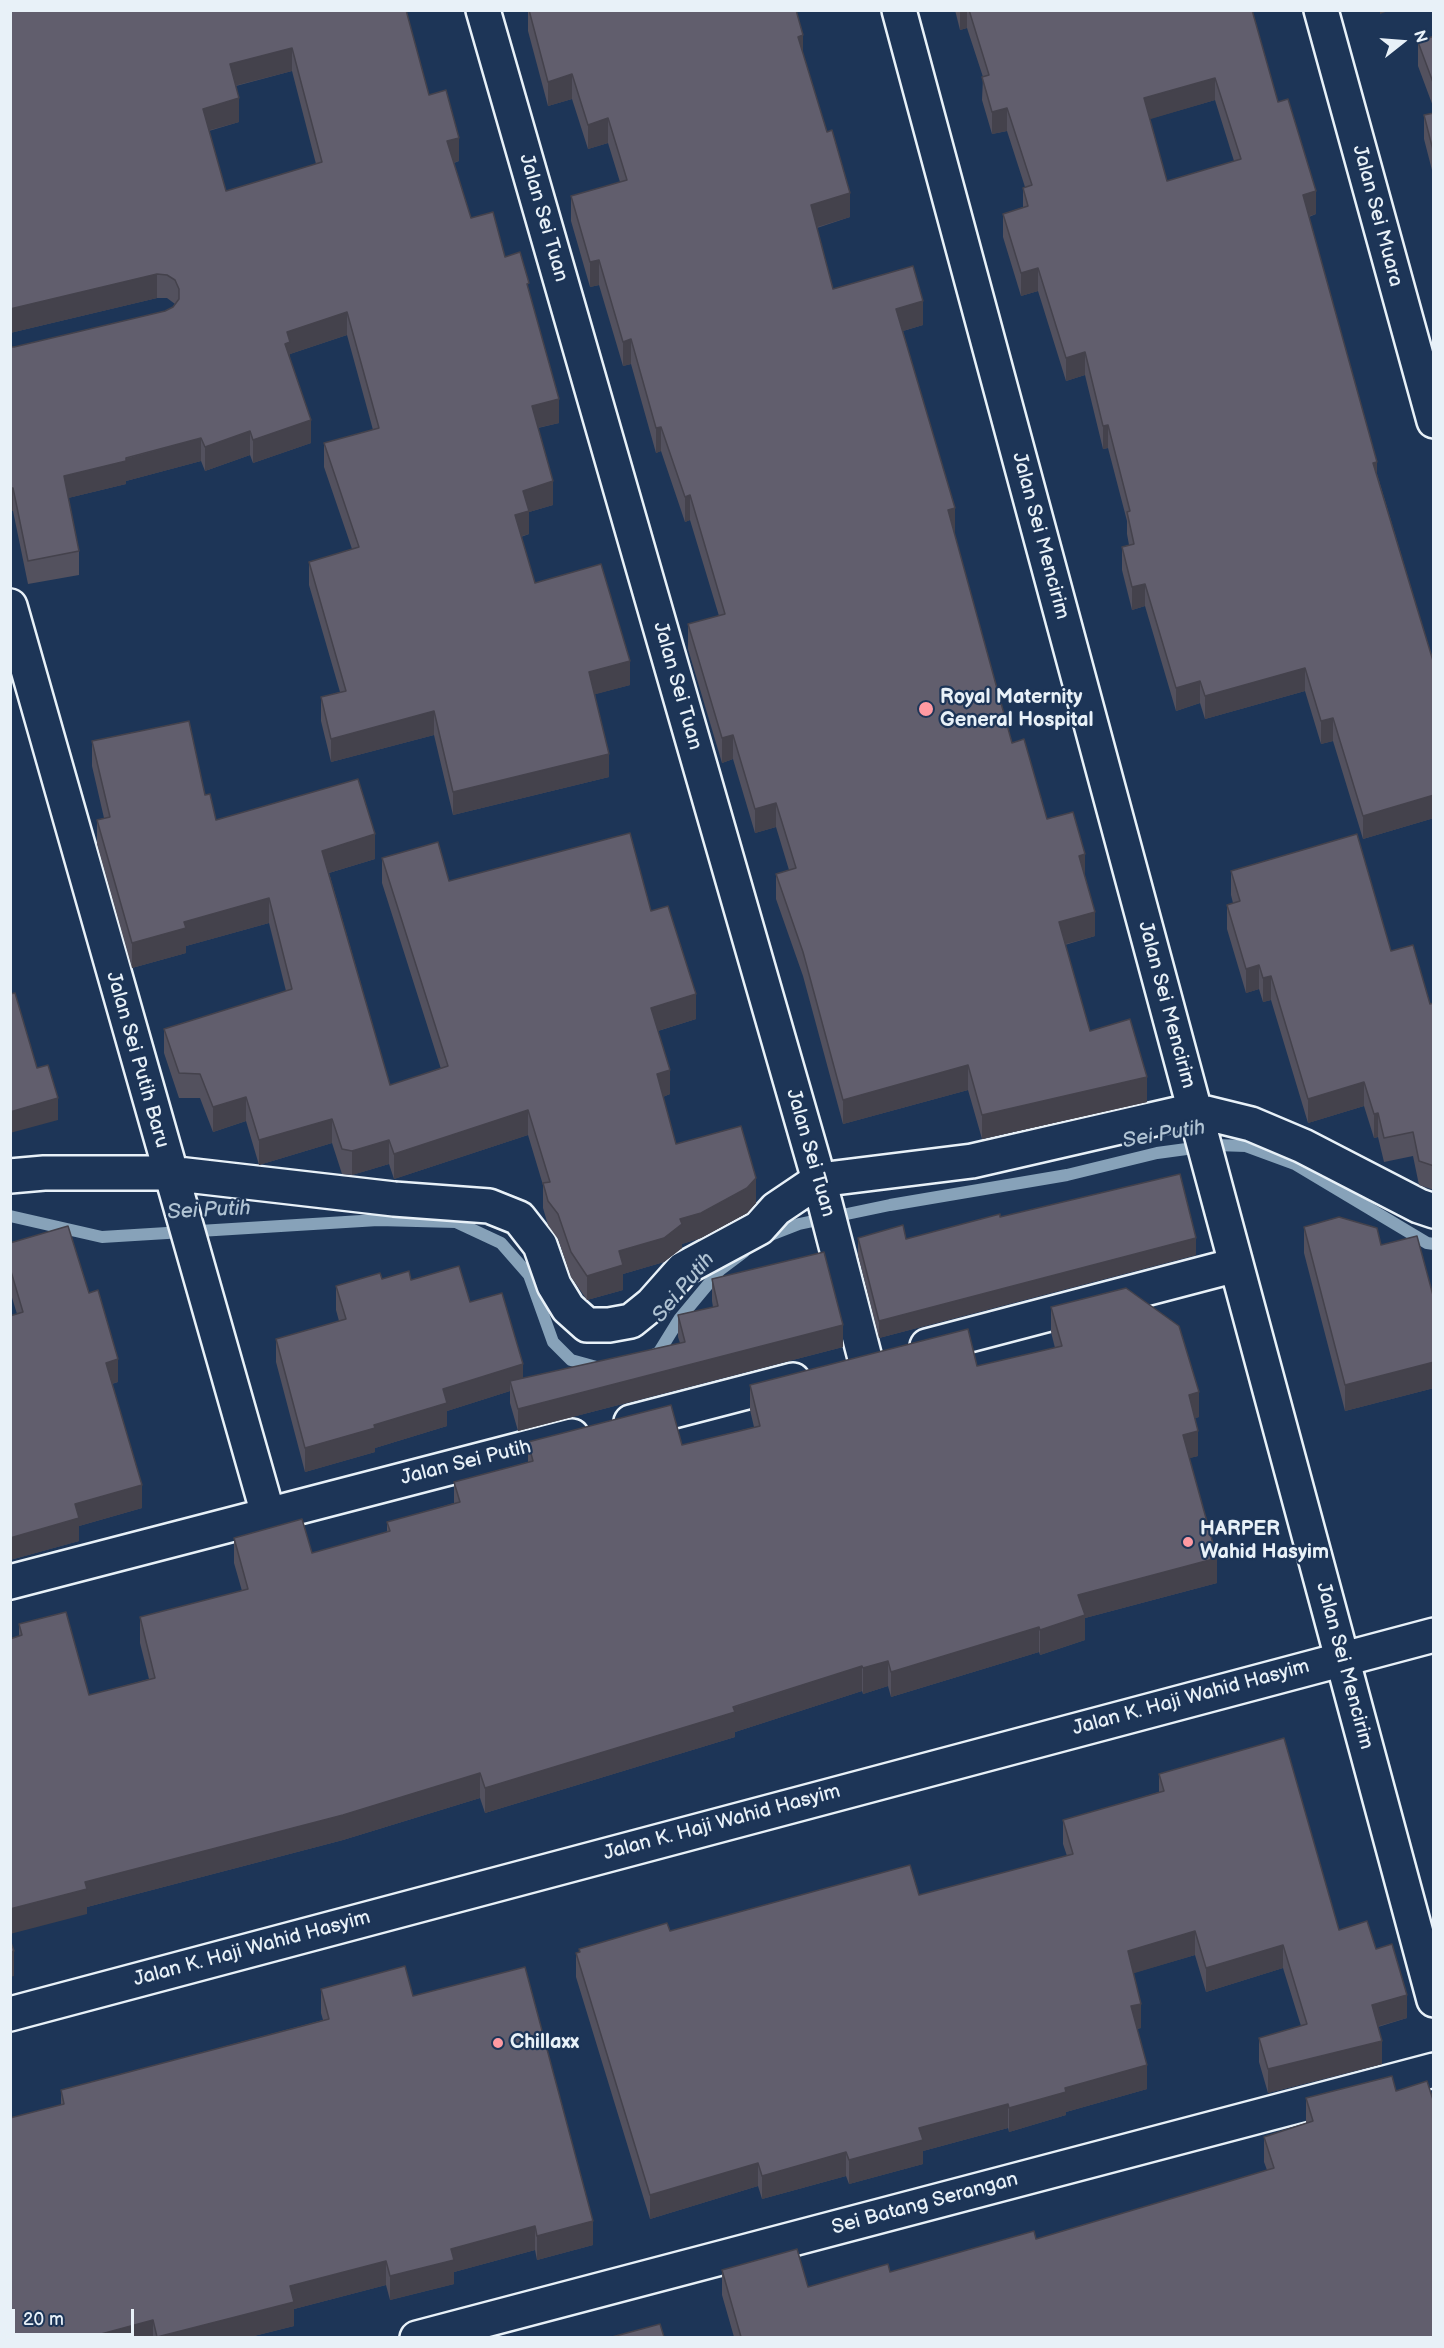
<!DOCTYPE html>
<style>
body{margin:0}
#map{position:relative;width:1444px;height:2348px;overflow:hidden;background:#1d3557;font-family:"Balsamiq Sans",sans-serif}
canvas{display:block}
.frame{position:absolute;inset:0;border:12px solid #e8f1f8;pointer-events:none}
.north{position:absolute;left:1372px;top:12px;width:60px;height:60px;-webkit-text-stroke:4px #1d3557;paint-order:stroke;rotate:73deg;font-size:16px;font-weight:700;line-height:24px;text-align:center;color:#e8f1f8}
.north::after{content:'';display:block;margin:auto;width:21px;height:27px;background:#e8f1f8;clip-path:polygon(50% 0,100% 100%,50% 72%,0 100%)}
.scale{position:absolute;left:12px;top:2309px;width:122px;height:27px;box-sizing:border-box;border:3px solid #e8f1f8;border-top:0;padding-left:8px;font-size:18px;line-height:21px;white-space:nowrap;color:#e8f1f8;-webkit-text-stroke:4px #1d3557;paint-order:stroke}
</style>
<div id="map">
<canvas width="1444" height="2348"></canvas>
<div class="frame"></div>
<div class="north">N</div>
<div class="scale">20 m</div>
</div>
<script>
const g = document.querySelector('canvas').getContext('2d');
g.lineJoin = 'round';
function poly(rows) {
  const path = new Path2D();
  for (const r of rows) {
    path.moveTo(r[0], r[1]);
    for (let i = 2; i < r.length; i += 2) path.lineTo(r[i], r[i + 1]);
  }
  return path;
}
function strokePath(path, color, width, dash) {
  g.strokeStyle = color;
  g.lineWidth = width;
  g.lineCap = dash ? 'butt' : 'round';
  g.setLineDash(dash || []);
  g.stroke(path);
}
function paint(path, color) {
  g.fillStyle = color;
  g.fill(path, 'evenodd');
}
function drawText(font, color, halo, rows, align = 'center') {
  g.font = font + ' "Balsamiq Sans",sans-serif';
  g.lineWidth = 4.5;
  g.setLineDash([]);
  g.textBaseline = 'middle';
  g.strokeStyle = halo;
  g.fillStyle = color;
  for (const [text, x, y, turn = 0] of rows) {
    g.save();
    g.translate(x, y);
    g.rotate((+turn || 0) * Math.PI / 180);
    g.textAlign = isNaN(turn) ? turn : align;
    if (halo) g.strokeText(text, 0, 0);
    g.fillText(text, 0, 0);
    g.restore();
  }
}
strokePath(poly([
 [10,1216,102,1237,378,1220,456,1222,501,1243,529,1275,553,1342,571,1360,600,1368],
 [763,1238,799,1224,890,1205,1067,1175,1157,1153,1216,1145,1246,1146,1295,1164,1427,1243,1434,1244],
 [651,1356,659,1352,680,1318,720,1270,744,1252]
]), '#87a2b9', 12);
const street = poly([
 [483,10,819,1180,866,1362],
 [899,10,1434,2000],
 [1321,10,1434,421],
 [10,606,268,1514],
 [10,1176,44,1173,169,1173,394,1199,489,1206,519,1218,540,1245,554,1285,568,1308,587,1325,609,1325,631,1321,652,1304,683,1269,759,1228,776,1209,819,1180,972,1161,1194,1110,1251,1124,1303,1146,1419,1206,1434,1211],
 [927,1346,1236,1265],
 [631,1422,793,1380],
 [10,1582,572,1436],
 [417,2338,1434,2070]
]);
const secondary = poly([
 [10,2014,1434,1635]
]);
strokePath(street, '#e8f1f8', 38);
strokePath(secondary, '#e8f1f8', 38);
strokePath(street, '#1d3557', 33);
strokePath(secondary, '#1d3557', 33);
paint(poly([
 [10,10,406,10,429,95,459,161,454,163,471,218,505,257,529,291,559,423,538,428,553,505,529,512,529,534,521,537,535,583,630,685,595,694,609,777,453,815,434,735,331,762,321,721,321,697,340,692,309,585,309,562,352,549,324,467,324,443,373,430,347,335,290,354,290,359,311,443,253,463,250,455,205,471,201,461,126,481,126,484,68,498,79,551,79,575,28,584,13,511,10,511,14,347,165,311,173,307,175,304,167,298,157,298,10,333],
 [292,71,316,164,226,191,209,131,239,122,236,86],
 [528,10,796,10,803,53,850,217,817,228,833,289,923,325,903,331,955,532,954,533,1012,743,1047,819,1085,876,1095,936,1065,945,1090,1031,1147,1102,982,1139,968,1090,843,1124,803,976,776,899,776,874,789,870,776,827,755,833,733,759,722,763,688,649,688,624,719,616,690,520,685,522,661,451,656,453,631,364,623,366,599,285,590,287,571,221,571,196,620,182,608,143,588,149,572,99,548,106,528,31],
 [955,10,1252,10,1278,102,1316,214,1309,217,1377,474,1434,664,1434,818,1363,839,1333,741,1321,744,1305,691,1205,719,1200,703,1176,711,1145,606,1132,610,1122,570,1122,547,1129,545,1127,534,1127,521,1108,448,1103,449,1085,375,1066,381,1038,291,1021,296,1003,237,1003,214,1023,207,1023,188,1025,187,1007,131,992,134,982,100,983,77,967,28,960,30],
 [1215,100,1234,161,1167,181,1149,119],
 [1434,36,1434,109,1418,66,1418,42],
 [1434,113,1434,178,1424,139,1424,115],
 [92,741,205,795,216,820,375,859,329,873,390,1085,441,1069,382,883,382,858,449,881,651,911,696,1019,658,1031,670,1094,663,1097,676,1144,756,1203,747,1213,701,1238,682,1244,682,1248,664,1262,623,1274,623,1290,587,1300,571,1277,558,1239,548,1225,543,1208,543,1185,528,1135,394,1179,389,1164,352,1175,342,1174,332,1143,259,1165,246,1121,213,1132,200,1098,179,1098,164,1053,164,1029,286,991,269,923,186,946,186,953,132,968,97,844,97,820,104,818,92,766],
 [1231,871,1391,951,1430,1004,1434,1003,1434,1190,1419,1185,1413,1156,1384,1162,1378,1137,1374,1138,1364,1106,1308,1123,1271,1000,1263,1002,1259,989,1246,993,1227,929,1227,905,1233,903,1231,895],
 [1000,1217,1196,1255,879,1338,858,1255,858,1238,906,1239],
 [1304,1227,1381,1245,1434,1299,1434,1388,1345,1411,1304,1253],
 [10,1243,89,1293,118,1382,112,1384,142,1508,79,1526,79,1541,10,1560,10,1316,17,1314,10,1291],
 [382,1279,411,1280,470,1302,523,1379,680,1343,678,1337,678,1315,713,1307,712,1301,712,1279,843,1347,518,1431,510,1403,510,1391,447,1411,447,1426,375,1448,375,1452,305,1472,276,1362,276,1339,339,1321,336,1310,336,1286],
 [1051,1307,1199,1417,1195,1418,1198,1456,1189,1458,1217,1583,1085,1618,1085,1640,1040,1655,1039,1652,891,1697,888,1686,863,1694,862,1691,735,1732,735,1737,485,1813,480,1798,343,1840,87,1907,87,1914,19,1636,19,1624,89,1695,149,1679,140,1643,140,1617,242,1591,234,1563,234,1538,312,1553,387,1532,387,1522,454,1503,454,1482,528,1462,528,1442,682,1445,754,1427,750,1410,750,1385,977,1366,1055,1348,1051,1332],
 [1159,1774,1339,1930,1376,1949,1407,2018,1378,2027,1382,2064,1268,2093,1259,2062,1259,2038,1301,2026,1283,1968,1206,1992,1195,1955,1133,1973,1141,2028,1137,2029,1147,2089,1066,2112,1066,2115,1009,2132,1008,2128,923,2151,923,2164,849,2184,846,2176,762,2199,758,2186,650,2219,576,1977,576,1953,579,1953,579,1949,670,1931,919,1895,1067,1856,1063,1844,1063,1820,1159,1792],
 [321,1989,413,1996,593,2245,537,2260,535,2250,454,2272,454,2284,390,2300,386,2285,294,2309,294,2326,250,2337,10,2337,61,2105,61,2090,323,2020,321,2013],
 [1396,2091,1434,2337,734,2337,722,2295,722,2270,808,2287,890,2272,1036,2239,1267,2170,1264,2162,1264,2137,1306,2123,1306,2098]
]), '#53515e');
paint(poly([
 [960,10,967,10,967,28,960,30],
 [1380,10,1391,10,1380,14],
 [803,35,803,60,798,37],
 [292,48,292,71,230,87,230,64],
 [572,74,572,99,548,106,548,82],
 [1215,78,1215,100,1144,121,1144,98],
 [239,98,239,122,203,132,203,109],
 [1007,108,1007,131,992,134,992,112],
 [608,118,608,143,588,149,588,125],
 [459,138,459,161,447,164,447,141],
 [1316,191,1316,214,1303,218,1303,195],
 [850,193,850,217,811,229,811,205],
 [599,260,599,285,590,287,590,262],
 [1038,268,1038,291,1021,296,1021,273],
 [157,274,157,298,10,333,10,309],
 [923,301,923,325,896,333,896,309],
 [347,312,347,335,290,354,290,365,285,344,287,332],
 [631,339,631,364,623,366,623,342],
 [1085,352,1085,375,1066,381,1066,358],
 [559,399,559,423,532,429,532,406],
 [311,420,311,443,253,463,253,440],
 [1108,425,1108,448,1103,449,1103,426],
 [661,427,661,451,656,453,656,428],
 [250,431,250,455,205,471,205,447],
 [201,438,201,461,126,481,126,484,64,499,64,476],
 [1377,462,1377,485,1373,463],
 [553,481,553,505,529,512,529,534,515,538,515,515,523,491],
 [10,488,13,488,13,511,10,511],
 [690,495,690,520,685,522,685,497],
 [955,508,955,532,948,534,948,510],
 [1145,584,1145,606,1132,610,1132,587],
 [630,661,630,685,589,696,589,672],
 [1305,668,1305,691,1205,719,1205,696],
 [1200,681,1200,703,1176,711,1176,688],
 [434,711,434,735,331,762,331,739],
 [1333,718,1333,741,1321,744,1321,721],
 [733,735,733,759,722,763,722,738],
 [609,754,609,777,453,815,453,792],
 [1434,795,1434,818,1363,839,1363,816],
 [776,803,776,827,755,833,755,809],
 [375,834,375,859,322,875,322,851],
 [1085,854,1085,879,1079,856],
 [269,898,269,923,186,946,186,953,132,968,132,943,184,922],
 [1095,912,1095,936,1059,946,1059,922],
 [1259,965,1259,989,1246,993,1246,969],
 [1271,976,1271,1000,1263,1002,1263,978],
 [696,994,696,1019,651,1033,651,1008],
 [968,1065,968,1090,843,1124,843,1100],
 [670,1070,670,1094,657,1099,657,1074],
 [1147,1077,1147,1102,982,1139,982,1115],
 [1364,1082,1364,1106,1308,1123,1308,1099],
 [246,1097,246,1121,213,1132,213,1107],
 [58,1098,58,1120,10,1133,10,1112],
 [528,1110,528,1135,394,1179,394,1154],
 [1378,1113,1378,1137,1374,1138,1374,1114],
 [332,1119,332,1143,259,1165,259,1140],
 [389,1140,389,1164,352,1175,352,1151],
 [756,1178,756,1203,747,1213,701,1238,682,1244,682,1248,664,1262,623,1274,623,1290,587,1300,587,1276,619,1251,680,1219],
 [1196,1238,1196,1255,879,1338,879,1321],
 [843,1325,843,1347,518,1431,518,1409],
 [118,1359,118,1382,106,1385,106,1363],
 [1434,1362,1434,1388,1345,1411,1345,1385],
 [523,1364,523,1388,510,1381,510,1391,447,1411,447,1426,375,1448,375,1452,305,1472,305,1448,374,1425,443,1389],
 [1199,1392,1199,1417,1189,1420,1189,1395],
 [1198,1431,1198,1456,1183,1460,1183,1435],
 [142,1485,142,1508,79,1526,79,1541,10,1560,10,1538,75,1504],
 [1217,1558,1217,1583,1085,1618,1085,1640,1040,1655,1040,1630,1078,1595],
 [1039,1627,1039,1652,891,1697,891,1672],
 [888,1661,888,1686,863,1694,863,1668],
 [862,1666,862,1691,735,1732,735,1737,485,1813,485,1788],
 [480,1773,480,1798,343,1840,87,1907,87,1914,10,1934,10,1909,85,1882],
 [1195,1931,1195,1955,1128,1975,1128,1951],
 [1283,1945,1283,1968,1206,1992,1206,1968],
 [14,1951,14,1976,10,1977,10,1952],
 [1407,1995,1407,2018,1372,2028,1372,2005],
 [1141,2004,1141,2028,1131,2030,1131,2006],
 [1382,2041,1382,2064,1268,2093,1268,2069],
 [1147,2065,1147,2089,1066,2112,1066,2115,1009,2132,1009,2108,1065,2088],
 [1008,2104,1008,2128,923,2151,923,2164,849,2184,849,2160,919,2128],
 [846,2152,846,2176,762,2199,762,2176],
 [758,2163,758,2186,650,2219,650,2195],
 [593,2221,593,2245,537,2260,537,2236],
 [535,2226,535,2250,454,2272,454,2284,390,2300,390,2276,451,2249],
 [386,2261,386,2285,294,2309,294,2326,250,2337,157,2337,290,2286],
 [153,2320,153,2337,90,2337]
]), '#44424c');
const building = poly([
 [10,10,406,10,429,95,446,90,459,138,447,141,471,218,493,212,505,257,520,252,529,283,527,284,559,399,532,406,553,481,523,491,529,511,515,515,535,583,601,564,630,661,589,672,609,754,453,792,434,711,331,739,321,697,346,691,309,562,359,547,324,443,379,428,347,312,287,332,290,342,285,344,311,420,253,440,250,431,205,447,201,438,126,458,126,461,64,476,79,551,28,561,13,488,10,488,10,347,14,347,165,311,173,307,179,299,179,289,175,280,167,275,157,274,10,309,10,10],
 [292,48,322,162,226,191,203,109,239,98,230,64,292,48],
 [529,10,796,10,803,35,798,37,827,132,832,130,850,193,811,205,833,289,913,266,923,301,896,309,955,508,948,510,1012,743,1024,739,1047,819,1073,812,1085,854,1079,856,1095,912,1059,922,1090,1031,1130,1019,1147,1077,982,1115,968,1065,843,1100,803,952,776,874,796,868,776,803,755,809,733,735,722,738,688,624,725,614,690,495,685,497,661,427,656,428,631,339,623,342,599,260,590,262,571,196,627,180,608,118,588,125,572,74,548,82,529,10],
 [969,10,1252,10,1278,102,1288,99,1316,191,1303,195,1377,462,1373,463,1434,664,1434,795,1363,816,1333,718,1321,721,1305,668,1205,696,1200,681,1176,688,1145,584,1132,587,1122,547,1134,544,1127,512,1130,511,1108,425,1103,426,1085,352,1066,358,1038,268,1021,273,1003,214,1028,206,1023,188,1032,185,1007,108,992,112,982,77,989,75,969,10],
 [1215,78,1241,159,1167,181,1144,98,1215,78],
 [1434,36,1434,85,1418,42,1434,36],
 [1434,113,1434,154,1424,115,1434,113],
 [189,721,205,795,210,794,216,820,358,779,375,834,322,851,390,1085,448,1066,382,858,438,842,449,881,630,833,651,911,668,906,696,994,651,1008,670,1070,657,1074,676,1144,741,1126,756,1178,747,1188,701,1213,680,1219,682,1224,664,1238,619,1251,623,1265,587,1276,571,1252,558,1214,548,1201,543,1183,550,1182,528,1110,394,1154,389,1140,352,1151,342,1149,332,1119,259,1140,246,1097,213,1107,200,1074,179,1073,164,1029,292,989,269,898,184,922,186,928,132,943,97,820,110,817,92,741,189,721],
 [1357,834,1391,951,1413,945,1430,1004,1434,1003,1434,1166,1419,1161,1413,1132,1384,1138,1378,1113,1374,1114,1364,1082,1308,1099,1271,976,1263,978,1259,965,1246,969,1227,905,1240,901,1231,871,1357,834],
 [15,993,37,1068,48,1065,58,1098,10,1112,10,994,15,993],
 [1180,1174,1196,1238,879,1321,858,1238,903,1225,906,1239,1000,1214,1000,1217,1180,1174],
 [1339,1217,1377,1228,1381,1245,1417,1236,1434,1299,1434,1362,1345,1385,1304,1227,1339,1217],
 [68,1226,89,1293,98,1290,118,1359,106,1363,142,1485,75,1504,79,1518,10,1538,10,1316,23,1312,10,1268,10,1243,68,1226],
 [824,1252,843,1325,518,1409,510,1381,685,1342,678,1315,718,1306,712,1279,824,1252],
 [459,1266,470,1302,502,1293,523,1364,443,1389,447,1403,374,1425,375,1428,305,1448,276,1339,346,1319,336,1286,380,1273,382,1279,409,1271,411,1280,459,1266],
 [1126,1288,1179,1326,1199,1392,1189,1395,1198,1431,1183,1435,1217,1558,1078,1595,1085,1615,1040,1630,1039,1627,891,1672,888,1661,863,1668,862,1666,733,1707,735,1712,485,1788,480,1773,343,1815,85,1882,87,1889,10,1909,10,1639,22,1635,19,1624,66,1612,89,1695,155,1678,140,1617,248,1589,234,1538,302,1519,312,1553,390,1531,387,1522,460,1502,454,1482,533,1461,528,1442,671,1405,682,1445,760,1426,750,1385,968,1329,977,1366,1062,1346,1051,1307,1126,1288],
 [1284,1738,1339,1930,1367,1921,1376,1949,1392,1944,1407,1995,1372,2005,1382,2041,1268,2069,1259,2038,1307,2024,1283,1945,1206,1968,1195,1931,1128,1951,1141,2004,1131,2006,1147,2065,1065,2088,1066,2092,1009,2108,1008,2104,919,2128,923,2140,849,2160,846,2152,762,2176,758,2163,650,2195,576,1953,580,1952,579,1949,667,1923,670,1931,910,1865,919,1895,1073,1854,1063,1820,1164,1791,1159,1774,1284,1738],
 [10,1940,14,1951,10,1952,10,1940],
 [405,1966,413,1996,525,1967,593,2221,537,2236,535,2226,451,2249,454,2260,390,2276,386,2261,290,2286,294,2302,157,2337,153,2320,90,2337,10,2337,10,2118,64,2104,61,2090,329,2019,321,1989,405,1966],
 [1392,2076,1396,2091,1427,2081,1434,2103,1434,2337,741,2337,722,2270,797,2249,808,2287,888,2264,890,2272,1034,2231,1036,2239,1274,2168,1264,2137,1313,2121,1306,2098,1392,2076],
 [660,2324,664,2337,612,2337,660,2324]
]);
paint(building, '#615e6d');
strokePath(building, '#44424c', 1.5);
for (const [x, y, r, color] of [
 [926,709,8,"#ff9aa2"],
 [1188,1542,6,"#ff9aa2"],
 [498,2043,6,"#ff9aa2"]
]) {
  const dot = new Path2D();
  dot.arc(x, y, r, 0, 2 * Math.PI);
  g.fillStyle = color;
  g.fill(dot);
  strokePath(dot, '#1d3557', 2);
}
drawText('20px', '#e8f1f8', '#1d3557', [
 ["Jalan Sei Muara",1377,216,75],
 ["Jalan Sei Tuan",543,218,74],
 ["Jalan Sei Mencirim",1040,536,75],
 ["Jalan Sei Tuan",677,686,74],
 ["Jalan Sei Mencirim",1166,1005,75],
 ["Jalan Sei Putih Baru",137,1060,74],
 ["Jalan Sei Tuan",810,1153,74],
 ["Jalan Sei Putih",466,1463,-14],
 ["Jalan Sei Mencirim",1344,1666,75],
 ["Jalan K. Haji Wahid Hasyim",1191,1698,-15],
 ["Jalan K. Haji Wahid Hasyim",722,1823,-15],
 ["Jalan K. Haji Wahid Hasyim",252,1949,-15],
 ["Sei Batang Serangan",925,2204,-15]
]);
drawText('bold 20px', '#e8f1f8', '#1d3557', [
 ["Royal Maternity",940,698],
 ["General Hospital",940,721],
 ["HARPER",1200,1530],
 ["Wahid Hasyim",1200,1553],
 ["Chillaxx",510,2043]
], 'left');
drawText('italic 21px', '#b0c3d3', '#1d3557', [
 ["Sei Putih",1164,1135,-10],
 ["Sei Putih",209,1211,-3],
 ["Sei Putih",684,1288,-50]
]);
</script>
